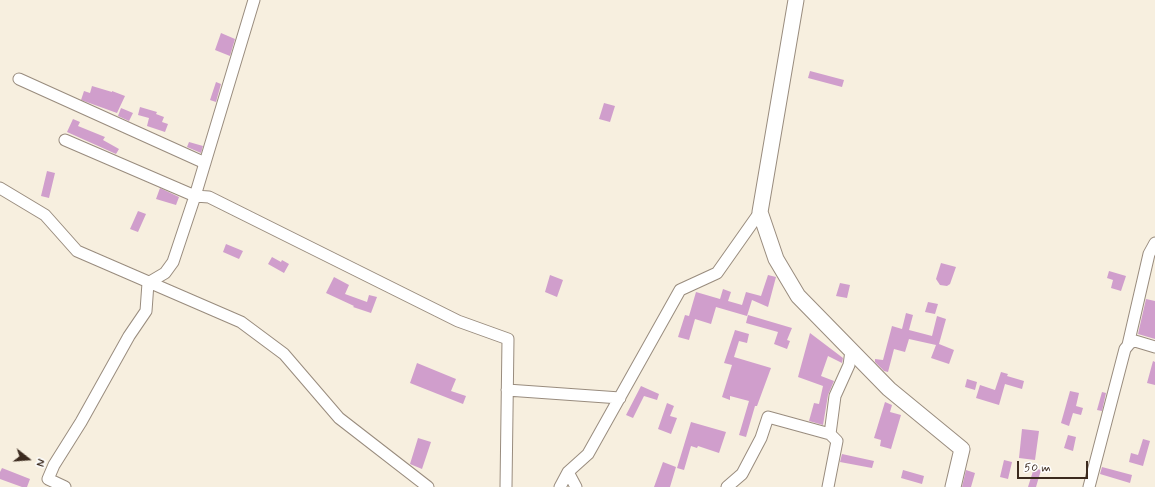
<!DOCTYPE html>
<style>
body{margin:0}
#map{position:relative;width:1155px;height:487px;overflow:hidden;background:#f7efdf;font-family:Mynerve,sans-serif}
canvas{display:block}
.north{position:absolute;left:8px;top:439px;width:40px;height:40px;-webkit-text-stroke:3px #fff;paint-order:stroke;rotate:107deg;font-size:11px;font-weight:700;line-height:16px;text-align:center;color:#3b2a1e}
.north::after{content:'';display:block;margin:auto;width:14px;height:18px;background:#3b2a1e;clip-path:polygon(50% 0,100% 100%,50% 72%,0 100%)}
.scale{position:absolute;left:1017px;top:461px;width:71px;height:18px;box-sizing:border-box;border:2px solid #3b2a1e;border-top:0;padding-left:5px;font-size:12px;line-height:14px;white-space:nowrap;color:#3b2a1e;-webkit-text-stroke:3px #fff;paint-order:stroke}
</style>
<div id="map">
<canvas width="1155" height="487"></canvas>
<div class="north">N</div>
<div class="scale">50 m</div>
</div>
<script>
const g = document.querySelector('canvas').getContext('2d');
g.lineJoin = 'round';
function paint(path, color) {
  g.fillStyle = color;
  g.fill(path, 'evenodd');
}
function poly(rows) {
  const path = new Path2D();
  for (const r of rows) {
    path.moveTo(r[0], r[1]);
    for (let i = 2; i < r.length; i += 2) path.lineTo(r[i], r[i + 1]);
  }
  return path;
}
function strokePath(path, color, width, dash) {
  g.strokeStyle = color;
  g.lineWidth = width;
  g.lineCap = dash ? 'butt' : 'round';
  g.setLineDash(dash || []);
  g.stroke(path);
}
paint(poly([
 [221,33,235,39,230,56,215,50],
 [810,71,844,80,842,87,808,78],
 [216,82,221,84,216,102,210,100],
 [92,86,112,92,112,91,125,96,117,113,81,100,84,91,90,93],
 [604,103,615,106,610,122,599,119],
 [140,107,157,112,156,114,164,117,162,122,168,124,165,132,147,126,149,118,138,115],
 [121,108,133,113,129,121,118,116],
 [73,119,80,122,78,126,105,137,103,140,119,149,116,154,67,132],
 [189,142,203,146,201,153,187,147],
 [47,171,55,173,49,198,41,196],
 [160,188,179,197,176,205,156,199],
 [138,211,146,214,138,232,130,229],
 [226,244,243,251,239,259,223,252],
 [272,257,281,262,282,260,289,264,284,273,268,264],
 [941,263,956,267,950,284,947,286,940,285,936,279],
 [1109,271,1126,276,1121,291,1111,288,1113,280,1107,278],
 [550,275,563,280,557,297,545,292],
 [768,275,776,277,768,307,752,300,747,316,716,307,711,324,695,319,689,340,678,337,685,315,689,316,696,292,720,299,723,289,731,292,728,301,742,305,746,292,761,296],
 [334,277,349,285,345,294,367,302,369,295,377,297,371,313,353,307,354,306,326,293],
 [840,283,850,285,847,298,836,296],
 [1146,299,1155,301,1155,339,1138,334],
 [928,302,938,304,935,314,925,312],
 [906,313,913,315,909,330,932,336,937,316,946,319,939,344,954,350,949,364,931,358,936,345,909,339,905,352,894,349,888,372,884,371,875,362,875,359,883,360,892,326,902,329],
 [748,315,792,328,787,340,790,341,787,349,774,344,778,332,746,323],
 [735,330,749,334,747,343,739,341,734,357,771,368,757,406,755,406,746,437,739,435,749,401,730,396,730,400,722,397,732,365,724,363],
 [810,333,843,358,842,363,828,356,821,376,834,381,828,395,823,425,809,421,814,403,819,404,823,386,798,377],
 [1153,361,1155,362,1155,385,1147,383],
 [417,363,456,379,451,391,466,396,463,404,410,383],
 [1001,372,1008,374,1007,376,1024,381,1022,389,1005,384,999,405,976,398,980,385,995,390],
 [967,379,977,382,975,390,965,387],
 [641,386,659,394,657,400,644,396,633,418,626,415],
 [1070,391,1079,393,1076,406,1083,408,1081,415,1073,413,1069,426,1061,423],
 [1102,392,1106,393,1102,411,1097,410],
 [885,402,892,405,890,412,901,415,891,449,880,446,881,440,874,438],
 [667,403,674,406,670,416,677,418,671,434,658,429],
 [691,422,726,432,719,453,698,446,697,448,691,446,684,470,677,468],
 [1022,429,1039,431,1035,460,1019,458],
 [1068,435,1076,437,1073,451,1064,448],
 [418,438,431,442,422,469,410,464],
 [1143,439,1150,441,1143,466,1129,462,1131,453,1138,455],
 [842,454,874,461,872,468,840,462],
 [1004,460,1012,462,1008,479,1000,477],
 [663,462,676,467,670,487,654,487],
 [1102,467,1132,475,1130,483,1100,474],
 [2,468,30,479,27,487,22,487,0,479,0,472],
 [1034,468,1041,470,1036,487,1028,487],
 [903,470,924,476,922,484,901,478],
 [966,470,975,473,971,487,962,487]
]), '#d09ecc');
const street = poly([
 [19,79,205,163],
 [65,140,195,196,209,197,458,321,508,339,506,487],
 [0,188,45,215,77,251,241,322,284,354,339,418,428,487],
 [148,283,165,273,173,262,195,196,254,0],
 [1128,345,1149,254,1155,243],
 [507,390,620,398],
 [830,434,835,396,849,365,851,351],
 [568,472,576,487],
 [65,487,48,479,54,465,81,422,129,336,146,311,148,283],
 [560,487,568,472,588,454,680,290,717,273,760,212],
 [727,487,742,474,761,438,768,417,830,434,837,441,828,487],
 [1089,487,1125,349,1130,343,1135,341,1155,347]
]);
const secondary = poly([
 [796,0,760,212,776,259,798,296,889,389,962,449,953,487]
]);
strokePath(street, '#998c7e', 13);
strokePath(secondary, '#998c7e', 17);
strokePath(street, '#fff', 11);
strokePath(secondary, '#fff', 15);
</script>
